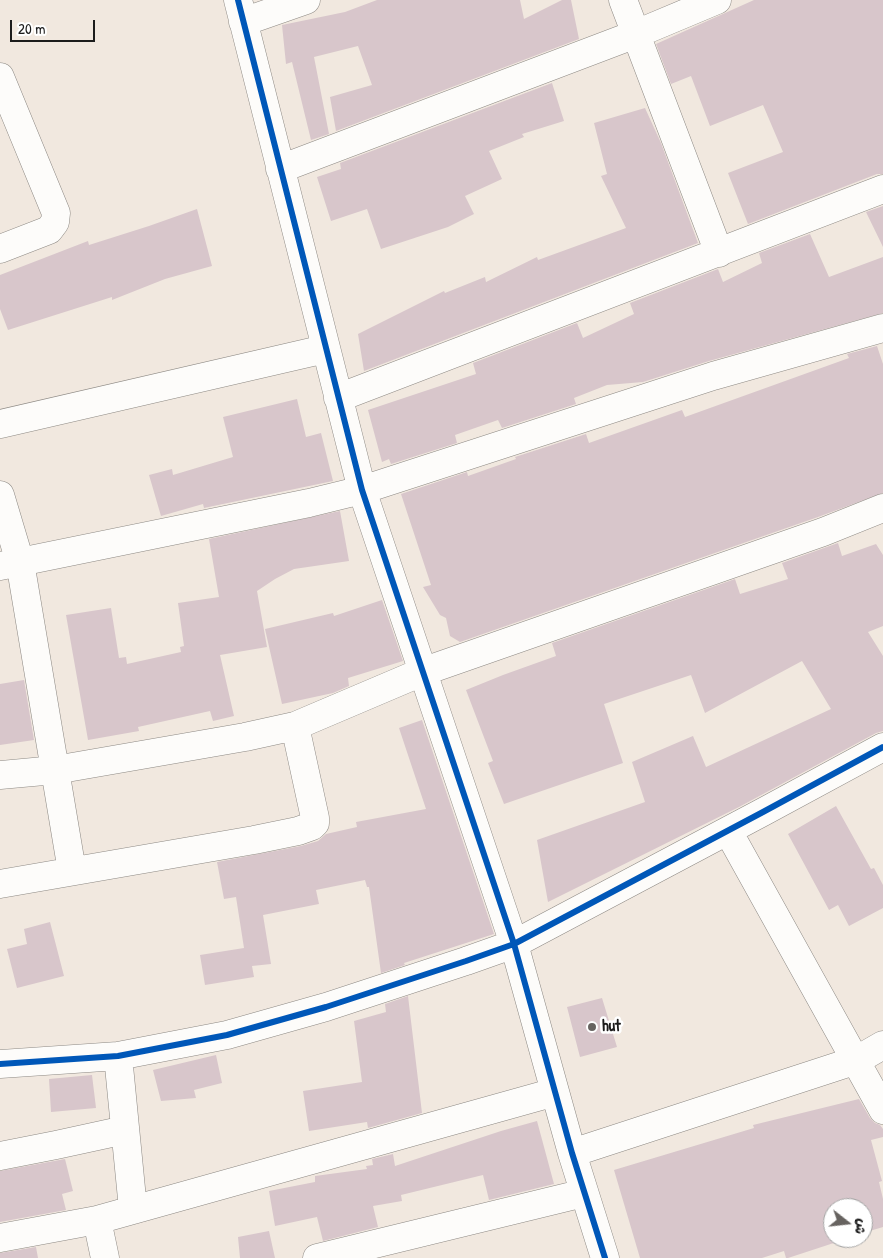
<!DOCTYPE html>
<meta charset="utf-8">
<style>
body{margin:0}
#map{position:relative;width:883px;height:1258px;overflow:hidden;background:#f1e8df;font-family:"Patrick Hand","Playpen Sans Arabic",sans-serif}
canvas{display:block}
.north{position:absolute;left:823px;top:1198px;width:50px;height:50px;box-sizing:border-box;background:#fff;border:1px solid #a4a4a4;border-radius:50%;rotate:106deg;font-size:14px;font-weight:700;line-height:20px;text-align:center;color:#1c1c1c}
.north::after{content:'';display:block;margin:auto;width:18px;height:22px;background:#676360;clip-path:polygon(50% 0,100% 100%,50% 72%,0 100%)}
.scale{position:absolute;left:10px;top:20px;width:85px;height:22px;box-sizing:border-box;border:2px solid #1c1c1c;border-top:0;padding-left:6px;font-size:15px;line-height:18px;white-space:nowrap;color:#1c1c1c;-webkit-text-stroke:4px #fff;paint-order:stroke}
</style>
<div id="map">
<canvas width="883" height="1258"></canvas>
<div class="north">ش</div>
<div class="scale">20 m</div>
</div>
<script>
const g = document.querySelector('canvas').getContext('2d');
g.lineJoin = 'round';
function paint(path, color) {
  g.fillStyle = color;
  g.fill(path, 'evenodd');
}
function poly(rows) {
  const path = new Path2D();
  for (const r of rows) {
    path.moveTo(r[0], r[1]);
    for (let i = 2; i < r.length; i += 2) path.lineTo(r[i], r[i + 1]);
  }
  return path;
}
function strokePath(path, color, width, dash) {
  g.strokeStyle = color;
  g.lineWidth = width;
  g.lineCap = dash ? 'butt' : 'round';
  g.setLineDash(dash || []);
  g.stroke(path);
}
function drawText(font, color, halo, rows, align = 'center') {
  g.font = font + ' "Patrick Hand",sans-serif';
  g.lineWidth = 5;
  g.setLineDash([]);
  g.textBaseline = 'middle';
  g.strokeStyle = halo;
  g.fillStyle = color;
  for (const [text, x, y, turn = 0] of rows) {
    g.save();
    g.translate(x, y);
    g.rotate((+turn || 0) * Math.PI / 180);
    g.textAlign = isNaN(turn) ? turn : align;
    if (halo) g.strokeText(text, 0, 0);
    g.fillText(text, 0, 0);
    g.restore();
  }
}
paint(poly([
 [377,0,520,0,524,19,562,0,571,0,579,39,336,131,330,97,372,85,358,46,314,57,329,134,311,140,292,62,286,64,282,25,345,12],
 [754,0,883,0,883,174,877,174,748,224,728,173,783,152,763,105,710,126,691,76,671,84,656,44],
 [552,83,564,121,522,134,524,137,489,151,502,179,465,196,474,214,448,227,381,249,367,209,331,221,317,177,341,169,340,163],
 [645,108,661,143,698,243,364,371,358,334,444,291,445,293,485,277,486,282,537,257,538,260,626,228,601,176,607,174,594,123],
 [883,206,883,247,866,212],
 [197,209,212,266,165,279,112,300,112,297,8,330,0,309,0,275,88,241,89,245,149,226],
 [810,234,829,277,883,257,883,313,709,361,643,382,607,385,574,398,576,404,502,428,498,420,455,435,457,443,391,464,389,459,382,462,368,410,476,374,473,363,577,323,583,338,634,314,630,303,718,269,723,282,762,263,759,253],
 [877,346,883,364,883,493,818,517,460,642,450,636,446,618,440,615,423,587,431,585,401,494,467,472,468,476,516,459,515,457,586,434,589,443,682,410,685,417,849,358,847,354],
 [297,399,306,437,321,433,333,481,204,508,203,504,161,516,149,475,172,469,173,475,233,457,223,417],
 [340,511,349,561,294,569,275,579,257,591,267,647,220,655,234,716,213,721,210,711,138,727,139,731,88,740,66,615,111,608,119,658,126,657,127,664,181,652,180,647,184,646,178,603,219,597,209,539],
 [838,543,842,556,876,544,883,555,883,626,868,632,883,656,883,731,876,733,739,807,548,902,537,840,645,802,632,762,693,736,706,767,831,709,802,661,705,713,691,675,604,704,623,763,504,804,488,763,493,761,466,690,503,675,556,656,552,643,735,579,740,594,788,579,782,563],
 [382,600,403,661,348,678,349,686,333,693,282,704,265,629,333,613,334,616],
 [24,680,34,740,0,745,0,684],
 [422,720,494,934,404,963,405,965,381,973,369,887,367,887,365,880,316,890,319,904,263,915,271,964,252,966,254,977,205,985,200,955,244,948,236,897,224,899,217,862,301,846,318,841,326,834,357,827,356,822,426,809,399,728],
 [836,806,871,869,874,868,883,885,883,908,849,926,838,905,829,910,788,834],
 [50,922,64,976,17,988,7,949,27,944,24,929],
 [408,996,422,1113,368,1128,367,1122,309,1131,303,1091,362,1082,354,1021,386,1012,385,1004],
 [602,998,617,1047,580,1057,567,1007],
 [216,1055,222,1083,194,1090,196,1098,161,1101,153,1070],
 [92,1075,96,1108,51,1112,49,1079],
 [859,1099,870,1118,875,1123,880,1125,883,1129,883,1137,871,1140,882,1181,879,1182,883,1199,883,1227,863,1233,863,1208,833,1208,833,1238,849,1238,788,1258,786,1258,784,1251,762,1258,640,1258,614,1170,754,1128,753,1125],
 [537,1121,554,1184,489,1200,483,1175,401,1195,402,1201,373,1206,378,1227,323,1241,317,1217,275,1226,269,1191,315,1182,315,1176,367,1169,366,1166,373,1165,372,1159,393,1154,395,1166,501,1131],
 [65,1159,73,1191,62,1194,66,1210,0,1222,0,1171],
 [269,1231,275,1258,240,1258,238,1237],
 [36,1247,38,1258,0,1258,0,1253]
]), '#d8c6cb');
const minor = poly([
 [238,0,362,490,514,944,572,1153,605,1258],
 [623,0,719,253],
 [243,22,306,0],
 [0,77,56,213,55,222,49,230,0,249],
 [280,169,636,34,717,0],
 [338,398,883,189],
 [0,424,325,349],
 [0,495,20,562,72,871],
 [0,566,309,503,362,490,713,376,883,328],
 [0,775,55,770,245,737,295,726,422,672,823,532,883,508],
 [728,831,883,1110],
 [0,884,254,840,298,831,312,826,315,823,315,818,295,726],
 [118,1056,133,1209],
 [0,1064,118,1056,227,1035,326,1007,466,961,514,944,763,812,883,747],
 [572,1153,857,1060,883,1045],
 [0,1156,56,1145,125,1130],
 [97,1220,105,1258],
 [0,1238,97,1220,555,1092],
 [317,1258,584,1193]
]);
strokePath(minor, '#8d8984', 29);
strokePath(minor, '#fdfcfa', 28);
strokePath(poly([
 [238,0,362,490,514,944,572,1153,605,1258],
 [0,1064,118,1056,227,1035,326,1007,466,961,514,944,763,812,883,747]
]), '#0057b8', 6);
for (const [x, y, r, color] of [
 [592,1027,5,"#676360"]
]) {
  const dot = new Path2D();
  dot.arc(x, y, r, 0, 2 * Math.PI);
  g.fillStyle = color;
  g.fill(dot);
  strokePath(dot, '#fff', 2);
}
drawText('bold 16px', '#1c1c1c', '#fff', [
 ["hut",602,1027]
], 'left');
</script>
